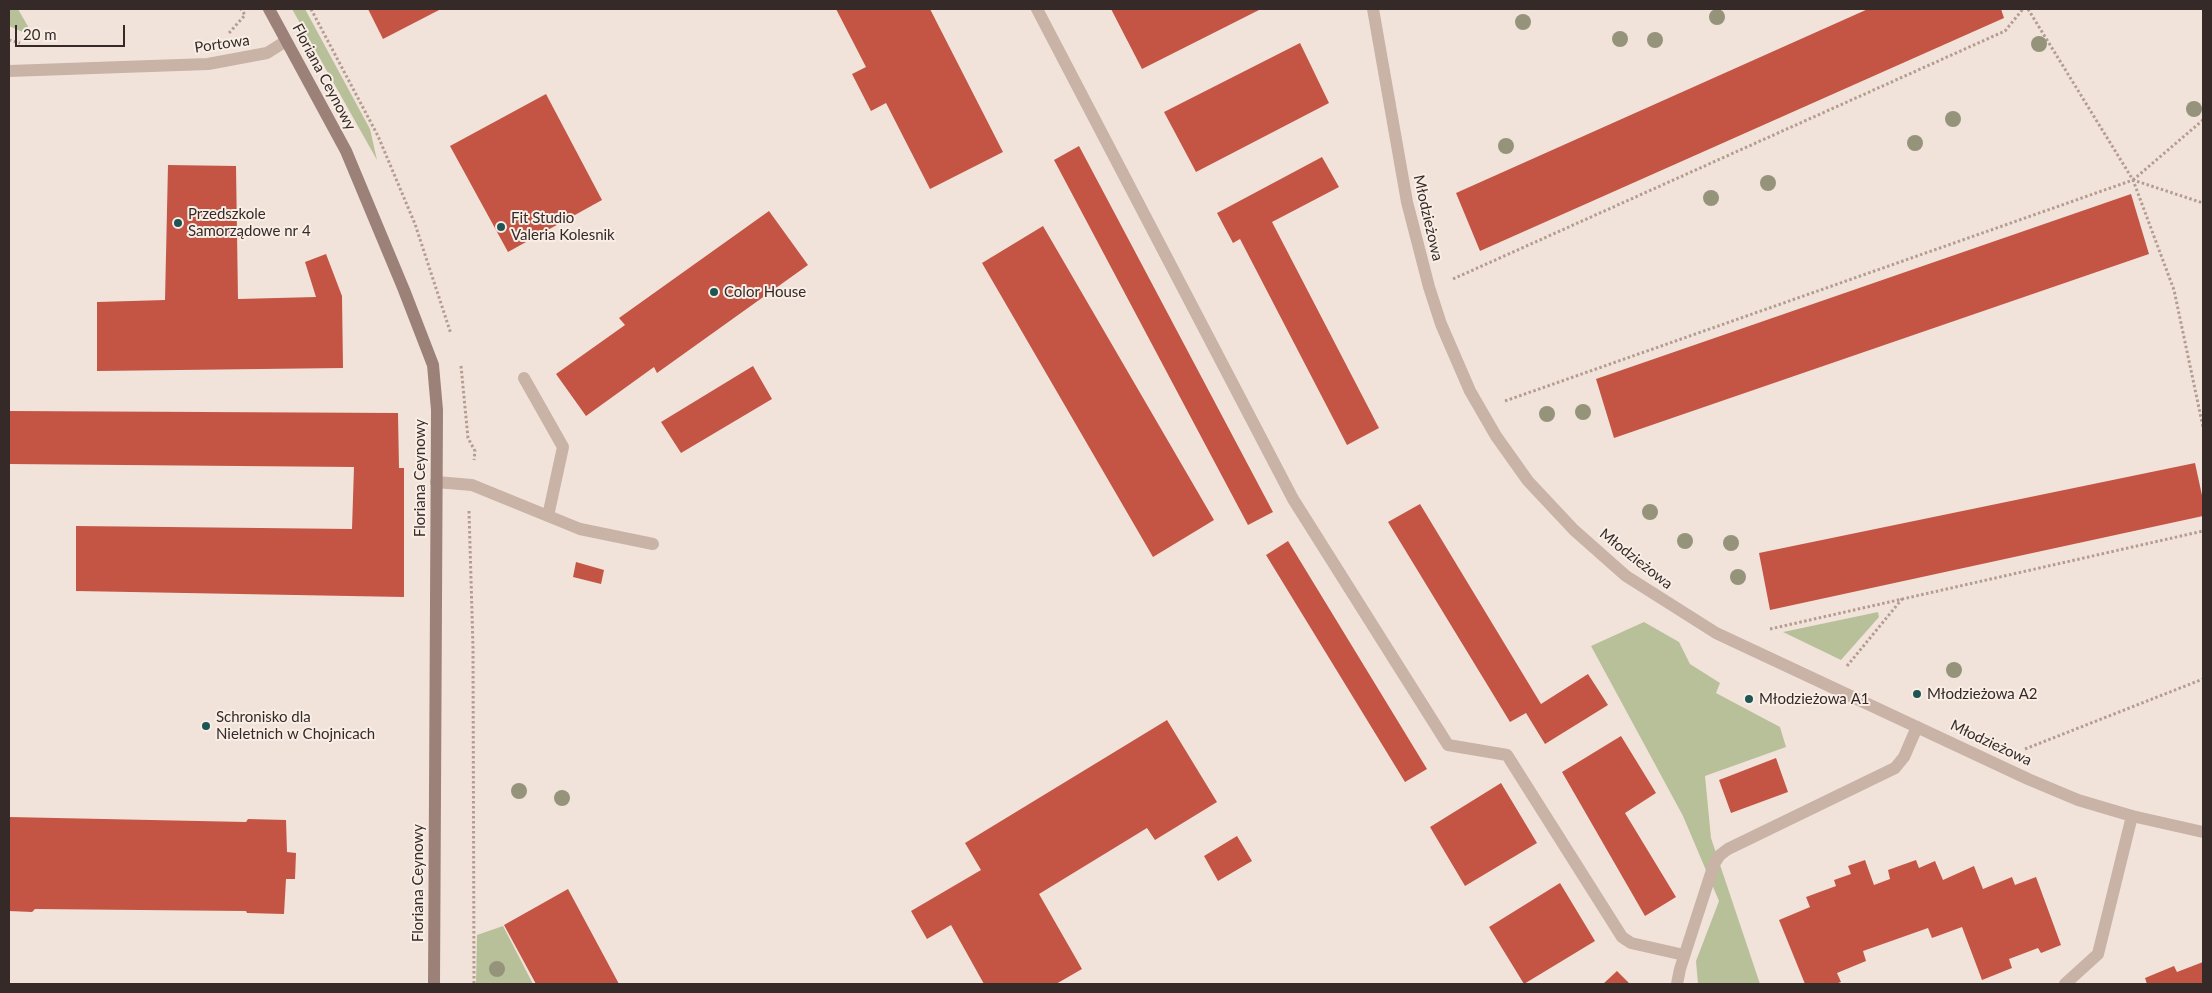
<!DOCTYPE html>
<meta charset="utf-8">
<style>
body{margin:0}
#map{position:relative;width:2212px;height:993px;overflow:hidden;background:#f1e3da;font-family:Lato,sans-serif}
canvas{display:block}
.frame{position:absolute;inset:0;border:10px solid #352a27;pointer-events:none}
.scale{position:absolute;left:15px;top:25px;width:110px;height:22px;box-sizing:border-box;border:2px solid #352a27;border-top:0;padding-left:6px;font-size:15px;line-height:18px;white-space:nowrap;color:#352a27;-webkit-text-stroke:4px #f9eee6;paint-order:stroke}
</style>
<div id="map">
<canvas width="2212" height="993"></canvas>
<div class="frame"></div>
<div class="scale">20 m</div>
</div>
<script>
const g = document.querySelector('canvas').getContext('2d');
g.lineJoin = 'round';
function paint(path, color) {
  g.fillStyle = color;
  g.fill(path, 'evenodd');
}
function poly(rows) {
  const path = new Path2D();
  for (const r of rows) {
    path.moveTo(r[0], r[1]);
    for (let i = 2; i < r.length; i += 2) path.lineTo(r[i], r[i + 1]);
  }
  return path;
}
function strokePath(path, color, width, dash) {
  g.strokeStyle = color;
  g.lineWidth = width;
  g.lineCap = dash ? 'butt' : 'round';
  g.setLineDash(dash || []);
  g.stroke(path);
}
function drawText(font, color, halo, rows, align = 'center') {
  g.font = font + ' Lato,sans-serif';
  g.lineWidth = 4;
  g.setLineDash([]);
  g.textBaseline = 'middle';
  g.strokeStyle = halo;
  g.fillStyle = color;
  for (const [text, x, y, turn = 0] of rows) {
    g.save();
    g.translate(x, y);
    g.rotate((+turn || 0) * Math.PI / 180);
    g.textAlign = isNaN(turn) ? turn : align;
    if (halo) g.strokeText(text, 0, 0);
    g.fillText(text, 0, 0);
    g.restore();
  }
}
paint(poly([
 [9,9,18,9,34,37,9,26],
 [292,9,305,9,370,129,377,160],
 [1878,612,1879,617,1841,660,1783,632],
 [1644,622,1679,642,1690,664,1720,683,1716,693,1780,727,1786,747,1705,776,1711,838,1760,984,1698,984,1696,961,1719,901,1683,816,1591,646],
 [503,926,533,984,476,984,477,935]
]), '#b8c09a');
paint(poly([
 [368,9,441,9,383,39],
 [836,9,930,9,1003,152,930,189,886,103,871,111,852,74,866,67],
 [1111,9,1261,9,1142,69],
 [1868,9,2001,9,2004,18,1480,251,1456,193],
 [1300,43,1329,103,1196,172,1164,112],
 [546,94,602,200,508,252,450,146],
 [1079,146,1273,512,1248,525,1054,160],
 [1322,157,1339,187,1272,222,1379,428,1347,445,1240,239,1233,243,1217,213],
 [168,165,236,166,238,299,316,297,305,262,326,254,342,296,343,368,97,371,97,302,165,300],
 [2131,194,2149,254,1614,438,1596,379],
 [769,211,808,265,657,373,654,367,586,416,556,374,625,325,619,318],
 [1043,226,1214,520,1153,557,982,263],
 [753,366,772,399,681,453,661,422],
 [9,411,398,413,399,468,404,468,404,597,76,591,76,526,352,529,354,467,9,464],
 [2195,463,2203,500,2203,516,1770,610,1759,553],
 [1420,504,1541,704,1588,674,1608,705,1545,744,1526,713,1510,722,1388,522],
 [1288,541,1427,769,1405,782,1266,555],
 [576,562,604,570,601,584,573,577],
 [1167,720,1217,802,1155,840,1147,828,1039,894,1082,969,1056,984,984,984,951,925,927,939,911,911,981,870,965,843],
 [1621,736,1656,793,1625,813,1676,897,1645,916,1562,772],
 [1776,758,1788,792,1731,813,1719,780],
 [1501,783,1537,843,1465,886,1430,827],
 [9,817,246,822,248,819,286,820,287,852,296,853,295,879,286,879,284,914,247,913,246,911,35,909,32,912,9,911],
 [1237,836,1252,861,1218,881,1204,856],
 [1865,860,1874,885,1890,879,1888,870,1916,860,1919,868,1935,861,1943,880,1974,866,1983,889,2012,877,2015,885,2036,877,2061,945,2041,953,2038,948,2009,959,2012,968,1982,980,1962,927,1932,938,1928,928,1863,951,1866,961,1837,973,1841,982,1835,984,1805,984,1779,920,1810,907,1806,897,1836,886,1834,880,1851,874,1848,866],
 [1560,883,1595,941,1524,984,1489,927],
 [568,889,619,984,536,984,504,925],
 [2203,962,2203,984,2147,984,2145,978,2174,966,2177,972],
 [1617,971,1630,984,1603,984]
]), '#c45545');
strokePath(poly([
 [311,9,378,136,415,224,451,334],
 [2028,9,2133,180,2174,290,2203,427],
 [229,33,245,15,241,9],
 [9,40,20,43],
 [2133,180,2203,120],
 [1453,279,2005,31,2023,9],
 [461,366,468,438,475,451,474,460],
 [1505,401,2133,180,2203,203],
 [469,511,473,647,474,984],
 [1770,629,2203,531],
 [1847,666,1902,599],
 [2025,749,2203,679]
]), '#b59c90', 3, [2.5, 2.5]);
strokePath(poly([
 [1037,9,1293,499,1448,745,1507,755,1622,937,1631,943,1684,955],
 [524,378,563,447,548,516],
 [436,482,472,485,580,529,653,544],
 [1677,984,1680,969,1714,864,1720,855,1728,849,1895,768,1904,757,1917,727],
 [2065,984,2098,954,2132,816]
]), '#c9b2a6', 12);
strokePath(poly([
 [1373,9,1407,202,1429,287,1441,324,1470,391,1496,436,1528,481,1574,530,1626,576,1716,633,2028,779,2078,800,2132,816,2203,832],
 [9,71,208,64,267,53,286,41]
]), '#c9b2a6', 12);
strokePath(poly([
 [269,9,346,151,404,290,433,365,437,410,434,984]
]), '#9c8178', 12);
g.fillStyle = '#95947a';
for (const [x, y] of [
 [1717,17],
 [1523,22],
 [1620,39],
 [1655,40],
 [2039,44],
 [2194,109],
 [1953,119],
 [1915,143],
 [1506,146],
 [1768,183],
 [1711,198],
 [1583,412],
 [1547,414],
 [1650,512],
 [1685,541],
 [1731,543],
 [1738,577],
 [1954,670],
 [519,791],
 [562,798],
 [497,969]
]) {
  g.beginPath();
  g.arc(x, y, 8, 0, 2 * Math.PI);
  g.fill();
}
for (const [x, y, r, color] of [
 [178,223,5,"#1d5653"],
 [501,227,5,"#1d5653"],
 [714,292,5,"#1d5653"],
 [1917,694,5,"#1d5653"],
 [1749,699,5,"#1d5653"],
 [206,726,5,"#1d5653"]
]) {
  const dot = new Path2D();
  dot.arc(x, y, r, 0, 2 * Math.PI);
  g.fillStyle = color;
  g.fill(dot);
  strokePath(dot, '#f9eee6', 2);
}
drawText('15px', '#352a27', '#f9eee6', [
 ["Portowa",222,44,-8],
 ["Floriana Ceynowy",324,77,62],
 ["Młodzieżowa",1428,218,77],
 ["Floriana Ceynowy",420,478,-90],
 ["Młodzieżowa",1636,559,38],
 ["Młodzieżowa",1991,743,25],
 ["Floriana Ceynowy",418,883,-90]
]);
drawText('15px', '#352a27', '#f9eee6', [
 ["Przedszkole",188,214],
 ["Samorządowe nr 4",188,231],
 ["Fit Studio",511,218],
 ["Valeria Kolesnik",511,235],
 ["Color House",724,292],
 ["Młodzieżowa A2",1927,694],
 ["Młodzieżowa A1",1759,699],
 ["Schronisko dla",216,717],
 ["Nieletnich w Chojnicach",216,734]
], 'left');
</script>
